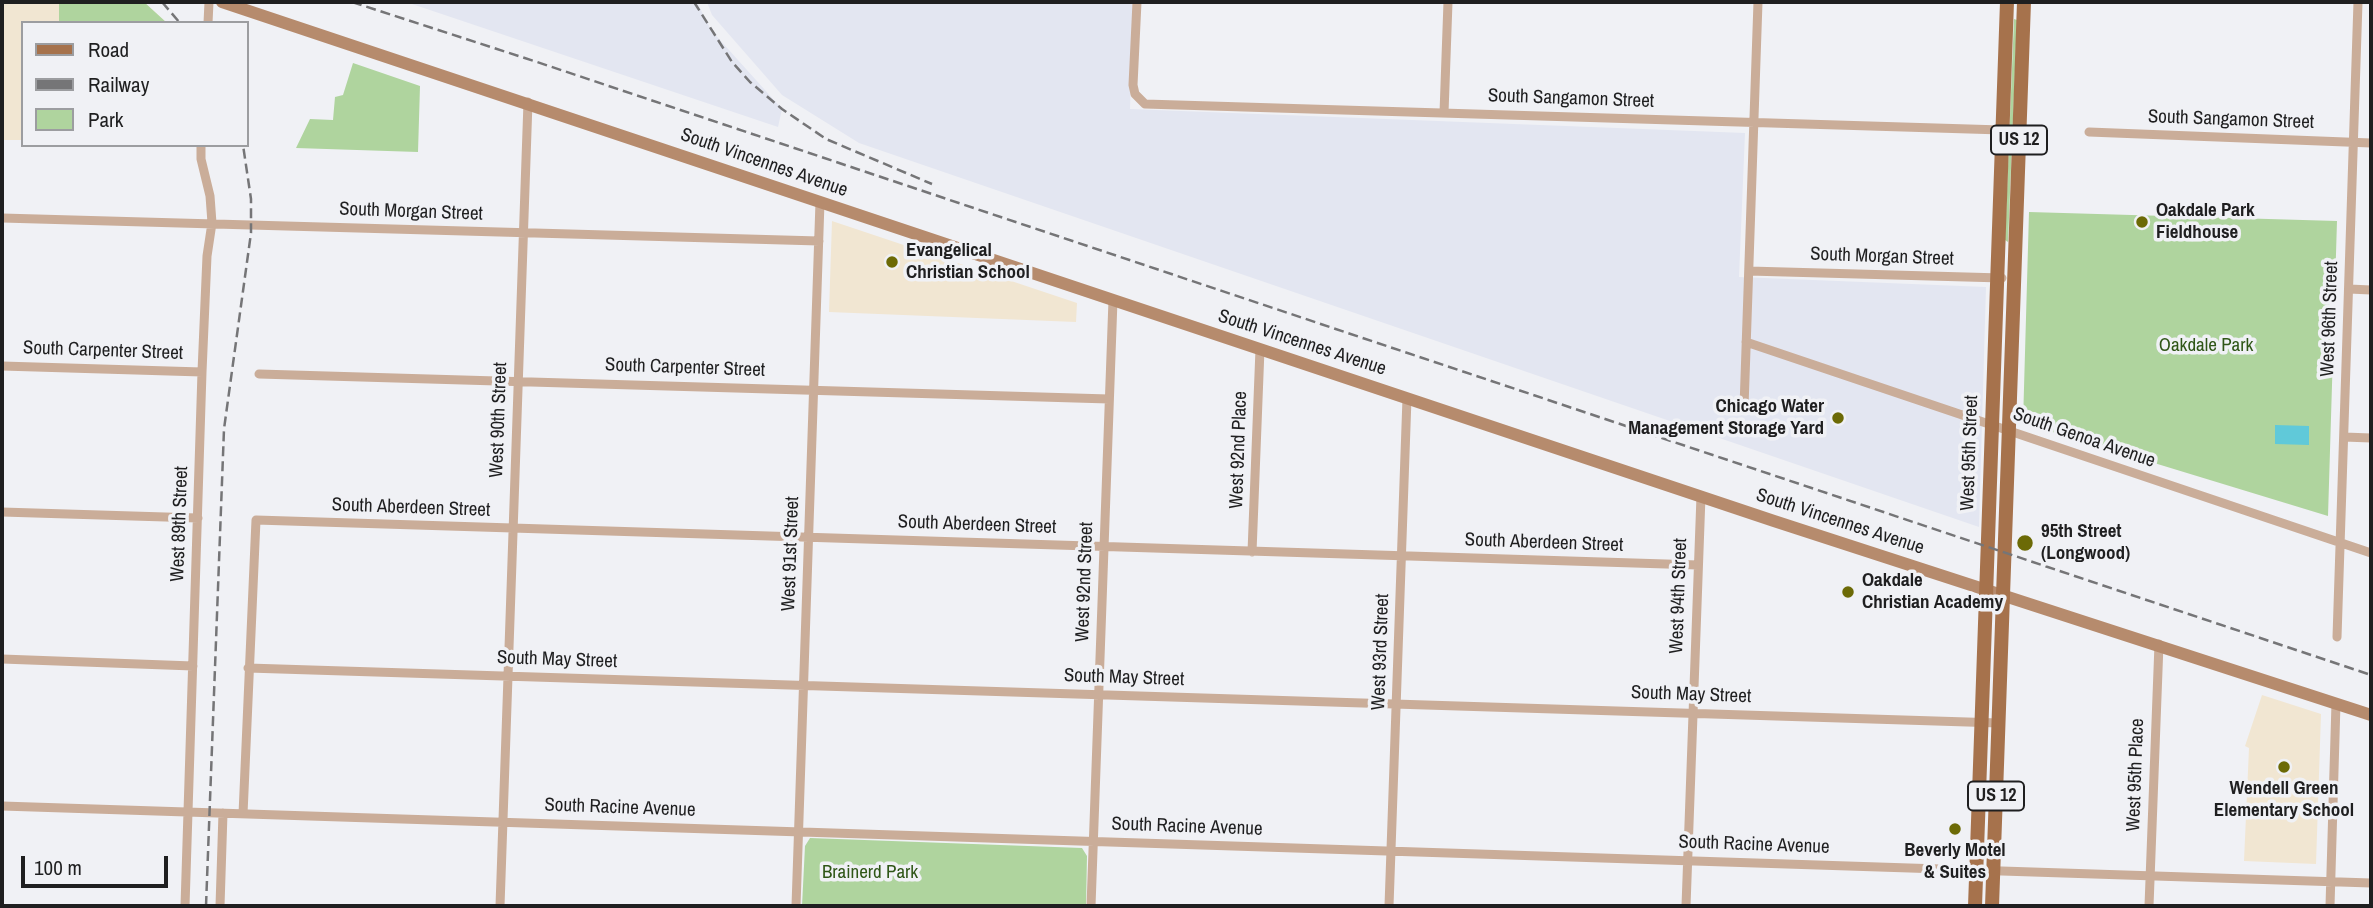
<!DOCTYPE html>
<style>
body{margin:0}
#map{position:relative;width:2373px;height:908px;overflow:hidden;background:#f0f1f5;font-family:"Archivo Narrow",sans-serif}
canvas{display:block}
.frame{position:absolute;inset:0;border:4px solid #1f1f20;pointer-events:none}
.legend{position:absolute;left:21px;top:21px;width:228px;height:126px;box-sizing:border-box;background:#f0f1f5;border:2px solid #9c9da0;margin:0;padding:9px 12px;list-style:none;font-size:21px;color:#1f1f20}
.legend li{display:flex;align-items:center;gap:14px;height:35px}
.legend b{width:35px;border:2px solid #9c9da0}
.scale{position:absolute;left:21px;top:856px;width:147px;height:32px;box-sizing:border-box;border:4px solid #1f1f20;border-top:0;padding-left:9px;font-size:21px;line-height:24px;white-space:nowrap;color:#1f1f20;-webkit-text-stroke:5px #f0f1f5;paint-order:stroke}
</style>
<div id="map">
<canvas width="2373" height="908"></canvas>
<div class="frame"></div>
<ul class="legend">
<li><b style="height:9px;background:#a6724c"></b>Road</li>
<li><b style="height:9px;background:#757577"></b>Railway</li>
<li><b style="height:19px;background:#afd49e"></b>Park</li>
</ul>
<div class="scale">100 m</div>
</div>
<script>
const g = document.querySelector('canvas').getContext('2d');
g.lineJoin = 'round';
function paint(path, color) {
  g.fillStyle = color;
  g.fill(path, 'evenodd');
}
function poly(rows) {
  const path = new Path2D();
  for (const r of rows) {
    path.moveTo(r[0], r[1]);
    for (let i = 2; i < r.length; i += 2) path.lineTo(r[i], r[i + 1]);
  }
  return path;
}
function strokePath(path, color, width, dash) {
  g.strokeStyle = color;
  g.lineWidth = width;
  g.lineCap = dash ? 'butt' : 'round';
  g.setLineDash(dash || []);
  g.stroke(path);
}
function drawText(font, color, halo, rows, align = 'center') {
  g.font = font + ' "Archivo Narrow",sans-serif';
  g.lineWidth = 7;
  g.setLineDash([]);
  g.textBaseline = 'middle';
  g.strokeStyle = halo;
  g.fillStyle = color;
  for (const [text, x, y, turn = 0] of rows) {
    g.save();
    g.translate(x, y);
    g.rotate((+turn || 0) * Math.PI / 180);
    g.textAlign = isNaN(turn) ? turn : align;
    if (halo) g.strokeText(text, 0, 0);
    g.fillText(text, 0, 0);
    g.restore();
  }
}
paint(poly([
 [406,2,697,2,711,30,782,109,778,127],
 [707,2,1133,2,1130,109,1745,133,1739,277,1986,287,1979,527,859,143,782,95,712,15]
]), '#e3e6f1');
paint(poly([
 [2,2,144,2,167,23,23,23,23,140,2,140],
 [832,221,1077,303,1076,322,829,312],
 [2262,695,2321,714,2316,864,2244,861,2249,748,2245,746]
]), '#f1e6d2');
paint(poly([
 [59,2,144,2,167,23,59,23],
 [2014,19,2017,20,2008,242,2005,240],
 [353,63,420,86,418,152,296,148,310,119,333,120,335,97,343,95],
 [2029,212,2337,221,2328,516,2023,423],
 [810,838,1082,848,1087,856,1086,906,802,906,805,846]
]), '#afd49e');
paint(poly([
 [2275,425,2309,426,2309,445,2275,444]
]), '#60c9d9');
strokePath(poly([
 [1137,2,1133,85,1135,94,1145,104,2002,130],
 [208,23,209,2],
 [1444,113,1448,2],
 [2089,132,2371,143],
 [2,218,819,241],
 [1749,271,2002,278],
 [2349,289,2371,290],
 [1746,342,2371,553],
 [2,366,202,372],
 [259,374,1109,399],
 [1744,407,1758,2],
 [2344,437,2371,438],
 [2,512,198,518],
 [1252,552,1260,349],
 [2337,637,2358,2],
 [2,659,193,666],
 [248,668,1999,723],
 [2,806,2371,883],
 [243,814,256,520,1698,565],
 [185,906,202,372,207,256,212,223,210,196,201,159,201,145],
 [220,906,223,813],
 [500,906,528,102],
 [796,906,820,202],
 [1091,906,1113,300],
 [1389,906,1407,398],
 [1686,906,1701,496],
 [2149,906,2159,644],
 [2330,906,2336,703]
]), '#caad99', 9);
strokePath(poly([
 [222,2,1774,521,2371,715]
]), '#b68b6d', 12);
strokePath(poly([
 [1975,906,2007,2],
 [1992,906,2024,2]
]), '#a6724c', 14);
strokePath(poly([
 [162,2,180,23],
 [352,2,534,61,2371,675],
 [694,2,732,62,750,82,782,109,826,139,932,184],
 [206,906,224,429,251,233,251,199,243,145]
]), '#757577', 2.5, [10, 5]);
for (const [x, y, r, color] of [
 [2142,222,7,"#6c6a06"],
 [892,262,7,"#6c6a06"],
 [1838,418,7,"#6c6a06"],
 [2025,543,9,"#6c6a06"],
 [1848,592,7,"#6c6a06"],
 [2284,767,7,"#6c6a06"],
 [1955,829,7,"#6c6a06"]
]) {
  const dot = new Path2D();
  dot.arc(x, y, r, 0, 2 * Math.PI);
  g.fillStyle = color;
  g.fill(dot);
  strokePath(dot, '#f0f1f5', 2.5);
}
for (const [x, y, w] of [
 [2019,140,56],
 [1996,796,56]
]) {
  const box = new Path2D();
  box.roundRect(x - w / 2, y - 14.5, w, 29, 5);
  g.fillStyle = '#f0f1f5';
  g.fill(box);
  strokePath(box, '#1f1f20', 2);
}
drawText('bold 18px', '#1f1f20', null, [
 ["US 12",2019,140],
 ["US 12",1996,796]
]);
drawText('19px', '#1f1f20', '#f0f1f5', [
 ["South Sangamon Street",1571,99,2],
 ["South Sangamon Street",2231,120,2],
 ["South Vincennes Avenue",764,163,19],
 ["South Morgan Street",411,212,2],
 ["South Morgan Street",1882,257,2],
 ["West 96th Street",2330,319,-88],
 ["South Vincennes Avenue",1302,343,18],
 ["South Carpenter Street",103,351,2],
 ["South Carpenter Street",685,368,2],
 ["West 90th Street",499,420,-88],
 ["South Genoa Avenue",2084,438,19],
 ["West 92nd Place",1239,450,-88],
 ["West 95th Street",1970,453,-88],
 ["South Aberdeen Street",411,508,2],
 ["South Vincennes Avenue",1840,522,18],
 ["West 89th Street",180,524,-88],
 ["South Aberdeen Street",977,525,2],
 ["South Aberdeen Street",1544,543,2],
 ["West 91st Street",791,554,-88],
 ["West 92nd Street",1085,582,-88],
 ["West 94th Street",1679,596,-88],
 ["West 93rd Street",1381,652,-88],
 ["South May Street",557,660,2],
 ["South May Street",1124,678,2],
 ["South May Street",1691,695,2],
 ["West 95th Place",2136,775,-88],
 ["South Racine Avenue",620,808,2],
 ["South Racine Avenue",1187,827,2],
 ["South Racine Avenue",1754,845,2]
]);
drawText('bold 19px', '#1f1f20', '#f0f1f5', [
 ["Oakdale Park",2156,211],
 ["Fieldhouse",2156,233],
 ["Evangelical",906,251],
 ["Christian School",906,273],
 ["Chicago Water",1824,407,"right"],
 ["Management Storage Yard",1824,429,"right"],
 ["95th Street",2041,532],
 ["(Longwood)",2041,554],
 ["Oakdale",1862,581],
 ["Christian Academy",1862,603],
 ["Wendell Green",2284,789,"center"],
 ["Elementary School",2284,811,"center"],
 ["Beverly Motel",1955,851,"center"],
 ["& Suites",1955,873,"center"]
], 'left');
drawText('19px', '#2f5617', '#f0f1f5', [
 ["Oakdale Park",2206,346],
 ["Brainerd Park",870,873]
]);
</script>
